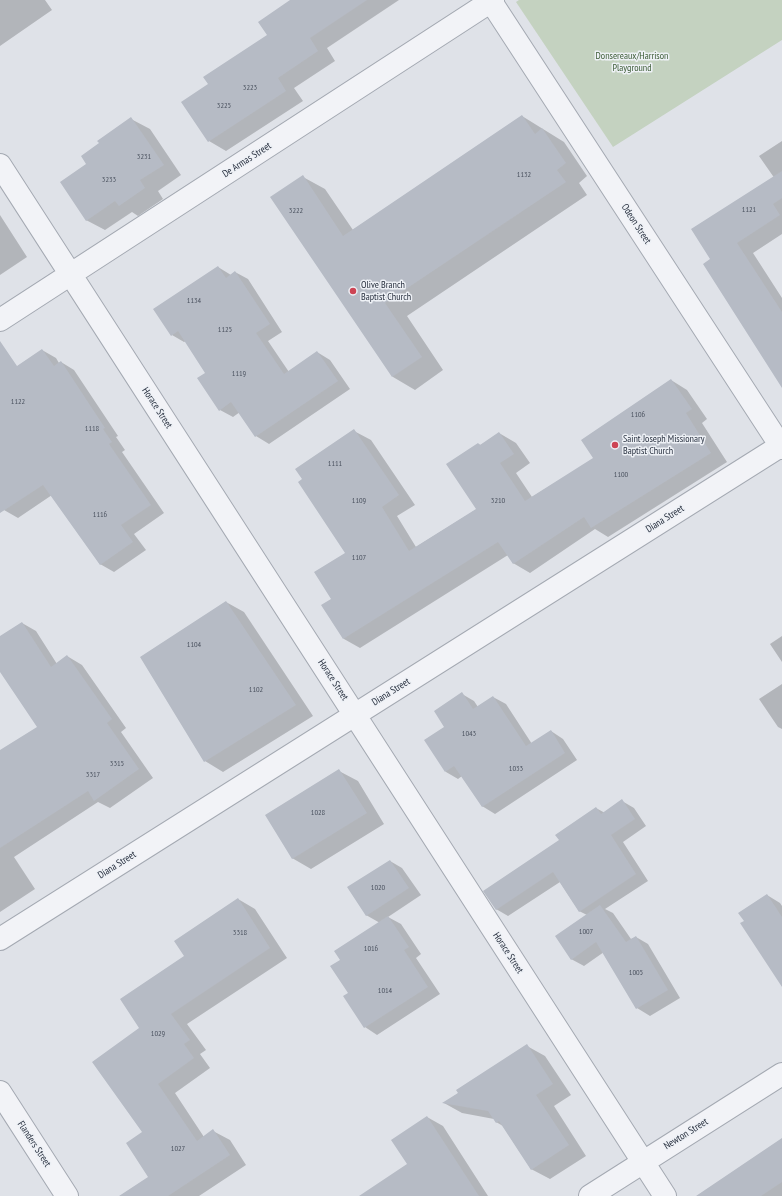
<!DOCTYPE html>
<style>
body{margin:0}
canvas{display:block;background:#dfe2e8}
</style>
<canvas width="782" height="1196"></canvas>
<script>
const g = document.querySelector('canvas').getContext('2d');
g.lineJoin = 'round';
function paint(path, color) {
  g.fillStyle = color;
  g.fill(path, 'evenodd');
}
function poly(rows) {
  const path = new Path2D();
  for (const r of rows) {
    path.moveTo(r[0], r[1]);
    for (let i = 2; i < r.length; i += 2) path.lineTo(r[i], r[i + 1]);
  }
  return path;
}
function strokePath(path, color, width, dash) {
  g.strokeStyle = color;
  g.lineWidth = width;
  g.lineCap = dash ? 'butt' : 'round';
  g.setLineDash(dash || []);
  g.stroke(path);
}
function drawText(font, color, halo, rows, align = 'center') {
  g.font = font + ' "PT Sans Narrow",sans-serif';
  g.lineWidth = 3;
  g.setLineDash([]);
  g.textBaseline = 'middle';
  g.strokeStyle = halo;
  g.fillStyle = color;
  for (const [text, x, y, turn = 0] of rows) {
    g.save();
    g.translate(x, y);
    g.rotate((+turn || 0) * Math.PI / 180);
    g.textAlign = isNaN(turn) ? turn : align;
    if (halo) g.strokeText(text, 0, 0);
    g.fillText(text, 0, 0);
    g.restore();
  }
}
paint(poly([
 [519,0,782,0,782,40,613,147,516,2]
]), '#c4d2c0');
paint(poly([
 [0,0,45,0,52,10,0,46],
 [296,0,399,0,327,48,335,61,294,88,303,101,226,151,209,141,209,84,268,35],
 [522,116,564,142,587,176,579,183,587,195,407,316,443,370,415,390,393,377,272,197,303,177,325,189,353,230],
 [131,119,150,129,181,175,158,191,163,199,138,216,132,212,105,230,86,220,88,164],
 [782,141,782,189,759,156],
 [782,194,782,234,753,253,782,298,782,386,711,259],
 [0,215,27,257,0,275],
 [218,267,231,275,235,272,248,279,282,332,268,341,289,372,317,352,330,360,350,389,269,444,256,436,240,412,233,417,220,410,207,373,186,341,184,342,172,335],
 [42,350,56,358,59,363,61,362,74,370,118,436,116,437,125,450,122,452,164,513,134,534,146,550,114,572,100,564,52,495,18,518,4,510,0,511,0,378],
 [671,380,687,390,707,419,702,423,727,462,608,537,595,529,530,573,513,563,508,555,360,648,344,639,323,606,332,600,347,554,354,431,371,440,415,505,397,516,416,547,477,509,478,444,481,445,499,433,516,443,530,463,516,473,532,497,595,458],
 [226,602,244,612,313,716,223,772,205,761],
 [22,623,36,631,57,664,67,656,82,665,126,728,121,732,153,778,110,808,98,802,14,857,35,889,0,912,0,756,39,727,0,669,0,637],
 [782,636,782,662,770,644],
 [782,684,782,729,778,727,759,699],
 [462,694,474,701,478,707,493,697,506,704,532,744,551,731,563,739,577,760,495,814,482,806,462,776,458,779,446,772,446,727],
 [339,771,358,781,384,824,311,869,292,858],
 [622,801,634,808,646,826,623,842,648,881,605,909,613,913,631,939,636,937,648,944,680,998,650,1016,637,1008,604,952,584,966,571,959,587,915,579,911,560,882,508,916,496,909,561,840,596,808,605,813],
 [390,861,402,868,421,895,388,917,401,924,421,954,416,958,440,994,377,1035,365,1027,349,993,342,961,380,923,366,915],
 [767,895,780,903,782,906,782,985,745,921],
 [238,899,255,909,287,958,187,1024,206,1050,200,1054,210,1068,175,1093,204,1137,213,1131,230,1140,246,1165,199,1196,150,1196,150,1177,144,1132,140,1028,186,956],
 [527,1046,545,1056,571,1095,554,1106,586,1156,550,1179,531,1169,503,1126,496,1122,494,1119,462,1113,444,1103],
 [427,1117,443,1126,488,1196,361,1196,408,1164],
 [782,1139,782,1196,712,1196]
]), '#0003');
paint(poly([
 [290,0,367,0,310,38,318,51,278,78,286,91,208,142,181,102,208,84,203,77,267,35,258,22],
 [522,115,535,134,542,128,566,163,557,170,566,182,385,303,422,357,392,377,270,197,303,175,343,236],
 [131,117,164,165,140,180,145,188,119,206,115,201,86,221,60,182,86,164,81,156,99,143,97,141],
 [782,171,782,198,773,204,780,215,737,243,782,312,782,388,703,264,710,259,691,229],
 [218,266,226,278,235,271,270,324,256,333,284,374,317,351,338,381,255,437,231,402,219,411,197,378,205,373,178,331,171,336,153,309],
 [0,341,17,366,42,349,54,366,61,361,105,428,103,429,112,442,109,444,151,505,121,525,133,542,100,565,43,485,0,513],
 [671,379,692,409,686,413,711,453,591,528,584,517,513,564,498,542,343,639,321,605,331,599,314,572,345,553,298,482,302,479,295,469,354,429,399,495,382,507,409,551,476,509,446,464,478,443,480,445,499,432,514,454,500,463,525,501,593,458,581,440],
 [226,601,296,705,204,762,140,657],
 [22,622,51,667,67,655,112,719,107,723,139,769,94,801,88,791,0,848,0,750,37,727,0,672,0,636],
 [462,692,473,709,493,696,526,746,551,730,565,753,482,807,454,766,445,772,424,740,444,727,434,711],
 [339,769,367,813,292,859,265,815],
 [622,799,635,819,611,835,636,874,579,912,553,872,496,910,483,891,559,840,555,835,596,807,601,814],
 [390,860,409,888,366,916,347,887],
 [767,894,782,917,782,987,740,923,744,921,738,913],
 [238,898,270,948,171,1014,190,1040,184,1044,194,1058,158,1084,197,1141,213,1129,230,1155,168,1196,119,1196,148,1177,126,1143,142,1132,92,1062,139,1028,120,999,184,956,174,941],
 [600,905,626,942,636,936,668,990,636,1009,596,942,571,960,555,936],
 [388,916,409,947,404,950,428,987,364,1028,343,996,348,993,330,966,340,960,334,951],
 [527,1044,553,1084,536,1095,569,1145,531,1170,499,1121,496,1123,488,1111,442,1103,458,1093,456,1090],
 [427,1116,479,1196,359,1196,407,1164,391,1140],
 [782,1138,782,1182,761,1196,696,1196]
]), '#b6bbc5');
const minor = poly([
 [490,0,782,448],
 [0,165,665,1196],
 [0,320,493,0],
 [0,939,782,445],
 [0,1092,67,1196],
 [590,1196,782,1074]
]);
strokePath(minor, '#a4a9b2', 24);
strokePath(minor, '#f2f3f7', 22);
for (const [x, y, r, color] of [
 [353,291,4,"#cd4454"],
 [615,445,4,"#cd4454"]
]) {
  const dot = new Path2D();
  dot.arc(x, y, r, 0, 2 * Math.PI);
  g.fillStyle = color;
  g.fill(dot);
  strokePath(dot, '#eef1f6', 1.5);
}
drawText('8px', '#4c5360', null, [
 ["3223",250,88],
 ["3225",224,106],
 ["3231",144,157],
 ["1132",524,175],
 ["3233",109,180],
 ["1121",749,210],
 ["3222",296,211],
 ["1134",194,301],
 ["1125",225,330],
 ["1119",239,374],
 ["1122",18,402],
 ["1106",638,415],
 ["1118",92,429],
 ["1111",335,464],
 ["1100",621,475],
 ["1109",359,501],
 ["3210",498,501],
 ["1116",100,515],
 ["1107",359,558],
 ["1104",194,645],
 ["1102",256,690],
 ["1043",469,734],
 ["3315",117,764],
 ["1033",516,769],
 ["3317",93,775],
 ["1028",318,813],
 ["1020",378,888],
 ["1007",586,932],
 ["3318",240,933],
 ["1016",371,949],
 ["1005",636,973],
 ["1014",385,991],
 ["1029",158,1034],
 ["1027",178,1149]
]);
drawText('10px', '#3b5b35', '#eef1f6', [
 ["Donsereaux/Harrison",632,56],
 ["Playground",632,68]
]);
drawText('10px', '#28303f', '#eef1f6', [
 ["De Armas Street",247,160,-33],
 ["Odeon Street",636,224,57],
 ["Horace Street",157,408,57],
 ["Diana Street",665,519,-32],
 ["Horace Street",333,680,57],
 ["Diana Street",391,692,-32],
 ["Diana Street",117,865,-32],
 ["Horace Street",508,953,57],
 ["Newton Street",686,1134,-32],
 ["Flanders Street",34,1144,57]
]);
drawText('10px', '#28303f', '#eef1f6', [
 ["Olive Branch",361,285],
 ["Baptist Church",361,297],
 ["Saint Joseph Missionary",623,439],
 ["Baptist Church",623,451]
], 'left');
</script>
